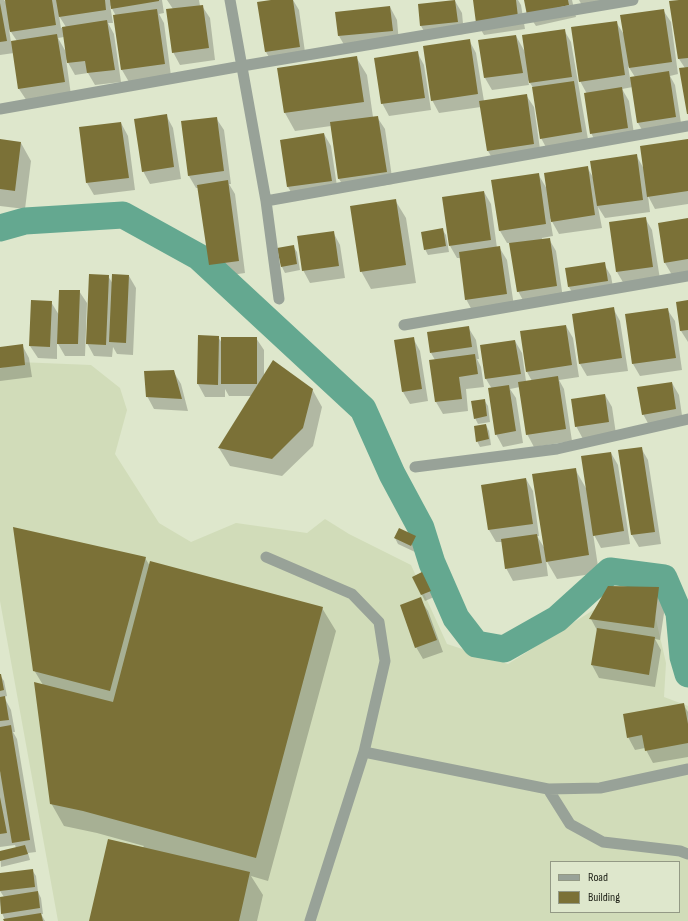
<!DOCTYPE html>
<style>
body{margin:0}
#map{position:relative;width:688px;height:921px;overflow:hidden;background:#dee7cc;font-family:"Sofia Sans Condensed",sans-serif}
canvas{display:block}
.legend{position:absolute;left:550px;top:861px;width:130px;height:52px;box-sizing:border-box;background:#dee7cc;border:1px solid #939985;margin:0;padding:5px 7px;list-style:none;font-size:12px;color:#22251b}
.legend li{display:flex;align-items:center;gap:8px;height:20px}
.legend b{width:20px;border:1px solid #939985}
</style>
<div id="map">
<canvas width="688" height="921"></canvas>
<ul class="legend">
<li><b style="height:5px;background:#98a298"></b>Road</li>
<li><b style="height:11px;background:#7b7137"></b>Building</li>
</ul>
</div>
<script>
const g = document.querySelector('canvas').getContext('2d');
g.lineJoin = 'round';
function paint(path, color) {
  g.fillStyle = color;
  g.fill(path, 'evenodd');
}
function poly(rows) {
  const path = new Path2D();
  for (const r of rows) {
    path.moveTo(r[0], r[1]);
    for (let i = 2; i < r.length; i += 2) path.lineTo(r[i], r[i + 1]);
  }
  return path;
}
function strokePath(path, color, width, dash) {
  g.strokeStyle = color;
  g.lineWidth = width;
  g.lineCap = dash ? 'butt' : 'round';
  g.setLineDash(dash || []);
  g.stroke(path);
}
paint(poly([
 [18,362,91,365,120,388,127,410,115,454,159,523,191,542,236,523,307,533,325,519,349,534,411,565,447,644,508,664,625,590,649,589,666,663,664,697,688,706,688,921,58,921,0,601,0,369],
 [551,862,679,862,679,912,551,912]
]), '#d1dcb9');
paint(poly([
 [0,0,4,0,7,4,6,0,162,0,164,13,159,14,164,23,171,76,129,82,122,70,116,16,110,5,113,23,108,23,114,34,121,82,95,85,88,73,75,75,66,59,71,95,27,101,19,89,14,53,0,55],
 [59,16,66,27,61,28],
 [9,29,17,41,11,42],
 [64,37,66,52,58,38],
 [167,0,199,0,200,6,202,6,210,18,215,60,180,65,173,52,173,9],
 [278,0,293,0,299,10,306,59,273,64,266,52],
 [474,0,518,0,521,5,525,29,484,35,477,23],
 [525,0,572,0,576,17,536,26,528,14],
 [579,0,620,0,584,9],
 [688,0,688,115,685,68,679,59,671,2],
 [455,1,462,13,464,34,428,38,421,26,419,5],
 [390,7,397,20,399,43,346,48,339,36,336,13],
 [663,10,671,22,678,74,670,76,675,85,682,129,645,135,638,123,633,87,622,89,629,101,635,140,598,146,591,133,587,94,580,81,616,22,625,36],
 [628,66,635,77,630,78],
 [564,30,571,42,589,145,548,151,541,138,534,89,528,80,529,85,492,90,485,78,479,41,516,36,525,52],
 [469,40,476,53,484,101,526,95,534,107,541,156,495,163,488,151,481,107,439,113,432,100],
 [417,52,424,65,431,110,389,116,382,103],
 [356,57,367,75,373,117,377,117,385,129,393,184,347,191,339,179,331,126,295,131,285,113,278,69],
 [166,115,173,128,181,179,150,184,143,171],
 [216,118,224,130,231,184,229,184,235,194,245,273,217,277,210,265,199,188,196,188,189,176,182,122],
 [121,123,128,136,135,190,94,195,87,183],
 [324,134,331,146,338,193,295,199,288,187,281,140],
 [0,140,21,143,31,161,25,209,0,206],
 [688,140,688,204,655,209,648,196,650,212,605,218,598,207,602,228,559,234,550,218,553,236,542,238,542,240,549,239,556,251,563,298,525,304,518,291,510,243,507,243,500,231,492,181,538,174,547,189,587,167,594,179,636,155,644,169],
 [484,192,491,204,497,248,499,247,507,260,514,306,473,312,466,299,460,258,457,258,450,246],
 [395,200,406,218,416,283,371,289,361,271],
 [645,218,652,230,660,279,624,284,617,272],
 [688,219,688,272,672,275,665,263],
 [442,229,446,235,449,252,428,255,425,249],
 [333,232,340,245,345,278,310,283,303,270],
 [293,246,297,252,300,270,285,273,282,267],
 [604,264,611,276,614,293,576,299,569,287],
 [108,276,113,284,129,276,136,288,133,355,117,354,113,347,112,357,94,356,87,343],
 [79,291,87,303,85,356,65,356,57,342,57,359,38,358,30,346,51,302,59,315],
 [688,301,688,342,681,331],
 [613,308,620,321,628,371,587,376,580,364,573,314],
 [667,309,675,321,682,370,640,376,633,364,626,315],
 [566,326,573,338,579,377,559,380,564,389,572,441,534,447,527,434,520,387,510,389,516,398,523,443,503,447,496,434,492,389,486,379,481,346,515,341,522,353,526,381,532,381,527,372],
 [468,327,476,340,479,359,477,359,481,367,484,387,466,389,468,411,443,414,436,402,435,360,431,353],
 [199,336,218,337,222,343,256,338,264,350,264,377,312,389,322,407,313,446,282,476,230,466,219,448,252,396,229,396,225,389,225,397,205,397,198,384],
 [413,338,420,351,428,401,410,404,403,392],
 [22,345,29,358,32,377,0,381,0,348],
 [173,371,181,384,188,411,154,409,147,396],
 [672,383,679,395,683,422,650,427,643,414],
 [605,395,612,407,616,434,583,439,576,426],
 [484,400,488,406,490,422,478,424,475,418],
 [486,425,489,431,491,445,480,447,477,441],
 [641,448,648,460,661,544,639,547,632,535,619,451],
 [611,453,618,465,630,544,601,548,593,533,599,573,557,579,546,560,548,576,513,581,506,568,502,542,496,542,489,530,482,486,526,479,533,491,539,536,537,536,545,549,575,469,587,490],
 [415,537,419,543,415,552,398,544,395,538],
 [145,558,150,566,322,608,336,631,268,881,251,876,263,895,257,921,90,921,144,846,97,833,64,826,51,803,43,685,34,670],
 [413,577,425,579,434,597,425,601],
 [608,587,658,588,666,600,660,640,655,639,661,650,655,687,599,678,592,665,598,632,591,619],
 [420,599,428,611,443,652,423,659,416,647],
 [0,675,4,681,7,696,4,697,11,710,15,732,13,732,17,739,36,852,28,853,30,860,1,867,0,852,16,848,15,845,0,847,0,772,1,774,0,765],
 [683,704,688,712,688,757,653,763,645,748,635,750,628,737],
 [32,870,36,876,38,892,41,898,43,914,41,914,45,921,5,921,5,920,2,913,0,901,0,898,4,897,0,891,0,874]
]), '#0003');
strokePath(poly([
 [0,228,25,221,123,215,199,257,363,409,392,474,421,528,432,563,456,618,476,644,504,649,557,619,610,571,664,578,679,613,683,657,688,674]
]), '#64a890', 27);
paint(poly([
 [5,0,52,0,56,25,10,32],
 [56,0,105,0,106,10,59,17],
 [110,0,159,0,159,1,111,9],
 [271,0,293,0,300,47,265,52,257,2],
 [455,0,458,22,420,26,418,4],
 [473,0,516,0,518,17,476,23],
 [524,0,568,0,569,5,527,15],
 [679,0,688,0,688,58,678,59,669,1],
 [0,3,7,41,0,42],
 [203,5,209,48,172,53,166,9],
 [390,6,393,31,338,36,335,12],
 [157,9,165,64,121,70,113,15],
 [664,9,672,62,629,68,620,15],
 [107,20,115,70,87,73,85,61,67,63,62,27],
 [617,21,625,75,579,82,571,27],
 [565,29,572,77,529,83,522,35],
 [57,34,65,82,18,89,11,41],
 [516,35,523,73,484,78,478,40],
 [470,39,478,94,431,101,423,46],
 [418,51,425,98,381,104,374,58],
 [357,56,364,102,284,113,277,68],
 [688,67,688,114,687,114,679,68],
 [669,71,676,117,637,123,630,77],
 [574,81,582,132,540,139,532,87],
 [622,87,628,128,590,134,584,93],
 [527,94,534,144,487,151,479,101],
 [167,114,174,167,142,172,134,119],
 [378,116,387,172,338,179,330,122],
 [217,117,224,171,188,176,181,121],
 [121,122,129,178,86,183,79,127],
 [324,133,332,181,287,187,280,140],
 [0,139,21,142,15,191,0,189],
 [688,139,688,191,647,197,640,146],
 [637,154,643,200,597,206,590,161],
 [588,166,595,215,551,222,544,173],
 [539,173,546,224,499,231,491,180],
 [228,180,239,261,209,265,197,185],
 [484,191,491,240,449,246,442,197],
 [396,199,406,265,360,272,350,206],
 [646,217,653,267,616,272,609,222],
 [688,218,688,259,664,263,658,223],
 [443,228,446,246,424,250,421,232],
 [334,231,339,266,302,271,297,236],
 [550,238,557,286,517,292,509,243],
 [294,245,297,264,281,267,277,248],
 [500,246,507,294,465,300,459,252],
 [605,262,608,281,568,287,565,268],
 [89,274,109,275,106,345,86,344],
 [112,274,129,275,126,343,109,342],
 [59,290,80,290,78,344,57,344],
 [31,300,52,301,50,347,29,346],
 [688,300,688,330,680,331,676,302],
 [614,307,622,358,579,364,572,314],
 [668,308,676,358,632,364,625,314],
 [566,325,572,365,526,372,520,331],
 [469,326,472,347,430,353,427,332],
 [198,335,219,336,218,385,197,384],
 [221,337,257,337,257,384,221,384],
 [414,337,422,389,402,392,394,340],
 [515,340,521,374,485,379,480,345],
 [23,344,25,365,0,368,0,347],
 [475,354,478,374,459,377,462,399,435,402,429,360],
 [273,360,313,389,303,428,272,459,218,448],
 [174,370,182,399,146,397,144,371],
 [558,376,566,429,526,435,518,382],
 [672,382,676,409,642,415,637,387],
 [509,385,516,431,495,435,488,388],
 [605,394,609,422,575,427,571,399],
 [485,399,487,416,474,419,471,401],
 [486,424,489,439,476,442,474,426],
 [642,447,655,532,631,535,618,450],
 [611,452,624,531,593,536,581,456],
 [576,468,589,555,546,562,532,474],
 [526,478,533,524,488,530,481,485],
 [13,527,146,557,110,691,33,671],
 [399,528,416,536,411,546,394,538],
 [537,534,542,563,505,569,501,539],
 [150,561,323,607,256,858,83,811,50,804,34,682,113,702],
 [422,572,431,591,421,595,412,577],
 [608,586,659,587,654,628,589,619],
 [421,597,437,640,415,648,400,605],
 [597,628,655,637,649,675,591,665],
 [0,674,1,674,4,690,0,691],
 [5,696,9,720,0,721,0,697],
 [684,703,688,724,688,743,645,751,642,735,627,738,623,714],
 [11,725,30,840,12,843,0,771,0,727],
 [0,797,7,833,0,834],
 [108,839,250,872,239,921,89,921],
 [25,845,28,854,0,861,0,851],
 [33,869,35,887,0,891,0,873],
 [38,891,40,908,1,914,0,897],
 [41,913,43,921,4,921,3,919]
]), '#7b7137');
strokePath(poly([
 [266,557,352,594,379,622,385,661,364,752,310,921],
 [364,752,548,789,570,824,603,842,680,851,688,854],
 [548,789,600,788,688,769]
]), '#98a298', 11);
strokePath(poly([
 [230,0,266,201,279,299],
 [0,109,242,66,633,0],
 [266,201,688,126],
 [404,325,688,276],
 [415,467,557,449,688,419]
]), '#98a298', 11);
</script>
